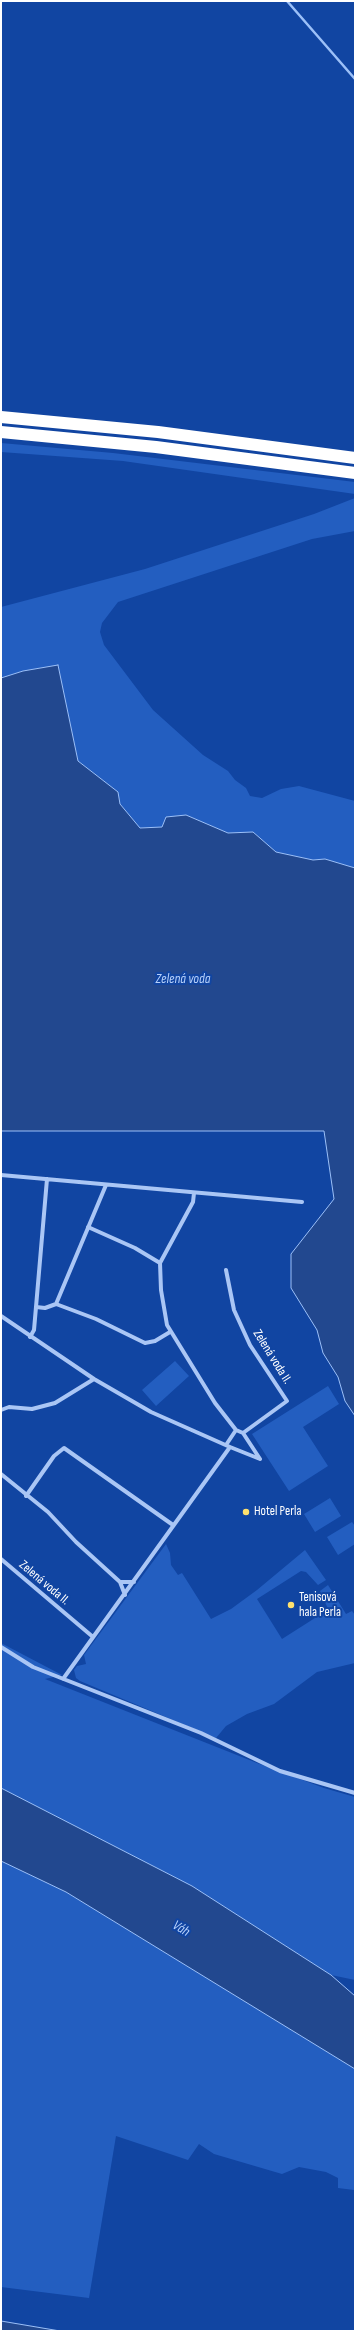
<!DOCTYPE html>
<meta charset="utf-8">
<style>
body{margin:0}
#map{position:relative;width:356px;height:2332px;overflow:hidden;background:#1145a2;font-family:"Sofia Sans Condensed",sans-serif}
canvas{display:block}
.frame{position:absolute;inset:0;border:2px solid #fff;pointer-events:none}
</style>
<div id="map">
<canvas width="356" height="2332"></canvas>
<div class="frame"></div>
</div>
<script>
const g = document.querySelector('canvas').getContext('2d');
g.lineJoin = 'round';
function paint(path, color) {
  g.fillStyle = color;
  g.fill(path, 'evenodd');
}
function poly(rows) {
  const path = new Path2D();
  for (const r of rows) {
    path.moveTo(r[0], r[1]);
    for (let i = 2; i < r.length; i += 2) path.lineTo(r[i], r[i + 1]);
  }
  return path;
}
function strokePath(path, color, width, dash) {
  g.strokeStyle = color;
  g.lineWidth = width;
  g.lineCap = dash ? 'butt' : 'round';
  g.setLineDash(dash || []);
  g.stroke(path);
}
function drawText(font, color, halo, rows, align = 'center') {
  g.font = font + ' "Sofia Sans Condensed",sans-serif';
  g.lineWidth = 4;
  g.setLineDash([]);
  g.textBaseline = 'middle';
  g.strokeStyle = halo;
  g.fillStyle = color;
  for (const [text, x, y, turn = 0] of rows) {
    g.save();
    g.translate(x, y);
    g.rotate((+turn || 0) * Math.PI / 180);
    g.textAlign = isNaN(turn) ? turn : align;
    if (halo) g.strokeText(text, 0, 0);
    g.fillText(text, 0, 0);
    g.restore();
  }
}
paint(poly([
 [1,443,113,453,355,482,355,494,123,461,1,452],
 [355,498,355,531,312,539,118,602,102,623,100,632,104,645,153,710,203,755,228,771,235,780,246,788,250,796,262,798,281,789,299,786,355,801,355,868,325,859,313,860,276,852,253,832,228,833,186,815,163,827,140,828,120,804,118,792,78,761,58,666,23,671,1,678,1,607,145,569,314,514],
 [175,1361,189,1376,156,1406,142,1390],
 [328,1386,339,1404,303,1427,328,1466,289,1491,252,1434],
 [330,1498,341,1516,315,1532,304,1514],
 [352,1522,355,1526,355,1544,338,1555,327,1537],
 [166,1544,170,1553,171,1565,178,1575,182,1573,211,1619,231,1609,257,1590,305,1550,326,1580,318,1585,306,1572,301,1571,257,1599,282,1639,326,1611,329,1611,320,1591,328,1585,346,1614,352,1611,355,1615,355,1663,317,1672,274,1704,247,1714,226,1726,216,1738,80,1681,76,1678,74,1670,77,1666,86,1664,84,1655],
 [1,1643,62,1675,45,1679,257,1763,324,1788,355,1797,355,1980,331,1975,192,1886,1,1788],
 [1,1861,66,1892,355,2069,355,2198,354,2190,338,2188,338,2178,326,2172,299,2167,282,2174,214,2154,199,2144,188,2160,116,2136,89,2298,1,2287]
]), '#235ec0');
const water = poly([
 [58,665,78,761,118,792,120,804,140,828,162,827,166,817,186,815,228,833,253,832,276,852,313,860,325,859,355,868,355,1416,345,1401,338,1377,323,1353,317,1330,291,1288,291,1254,334,1199,324,1131,1,1131,1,678,23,671,58,665],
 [1,1788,192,1886,331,1975,355,1996,355,2069,66,1892,1,1861,1,1788],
 [1,2321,60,2331,1,2331,1,2321]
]);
paint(water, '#22488f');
strokePath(water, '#9cc0f8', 1);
strokePath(poly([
 [287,1,355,79]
]), '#9cc0f8', 2.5);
strokePath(poly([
 [1,1175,302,1202],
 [194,1193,193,1202,160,1263,161,1290,167,1325,215,1403,236,1430,243,1433,260,1459],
 [88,1227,135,1248,160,1263],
 [226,1270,234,1310,250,1345,287,1401,243,1433],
 [56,1304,96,1319,145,1343,155,1341,170,1332],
 [36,1307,45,1308,56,1304,106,1185],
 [1,1316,94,1379,151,1412,230,1447],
 [30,1337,34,1330,36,1307,47,1179],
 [1,1410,9,1407,32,1409,55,1403,94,1379],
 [226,1445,236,1430],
 [1,1474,48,1512,76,1542,120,1582,125,1595],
 [26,1496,54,1456,64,1448,173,1525],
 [1,1559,93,1637],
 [120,1582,134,1582],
 [1,1647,33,1667,201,1733,280,1771,355,1793],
 [63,1679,230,1447,260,1459]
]), '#aac6f5', 4);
strokePath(poly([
 [1,417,158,432,355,458],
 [1,432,156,447,355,473]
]), '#fff', 12);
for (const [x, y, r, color] of [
 [246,1512,4,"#ffe16e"],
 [291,1605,4,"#ffe16e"]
]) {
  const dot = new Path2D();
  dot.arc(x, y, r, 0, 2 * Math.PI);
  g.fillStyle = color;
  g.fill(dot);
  strokePath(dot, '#1145a2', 1.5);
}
drawText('13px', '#fff', '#1145a2', [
 ["Zelená voda II.",272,1357,58],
 ["Zelená voda II.",44,1583,40]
]);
drawText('13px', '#fff', '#1145a2', [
 ["Hotel Perla",254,1512],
 ["Tenisová",299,1598],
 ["hala Perla",299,1613]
], 'left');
drawText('italic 14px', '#b7d1fb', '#1145a2', [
 ["Zelená voda",183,979],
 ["Váh",181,1929,31]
]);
</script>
